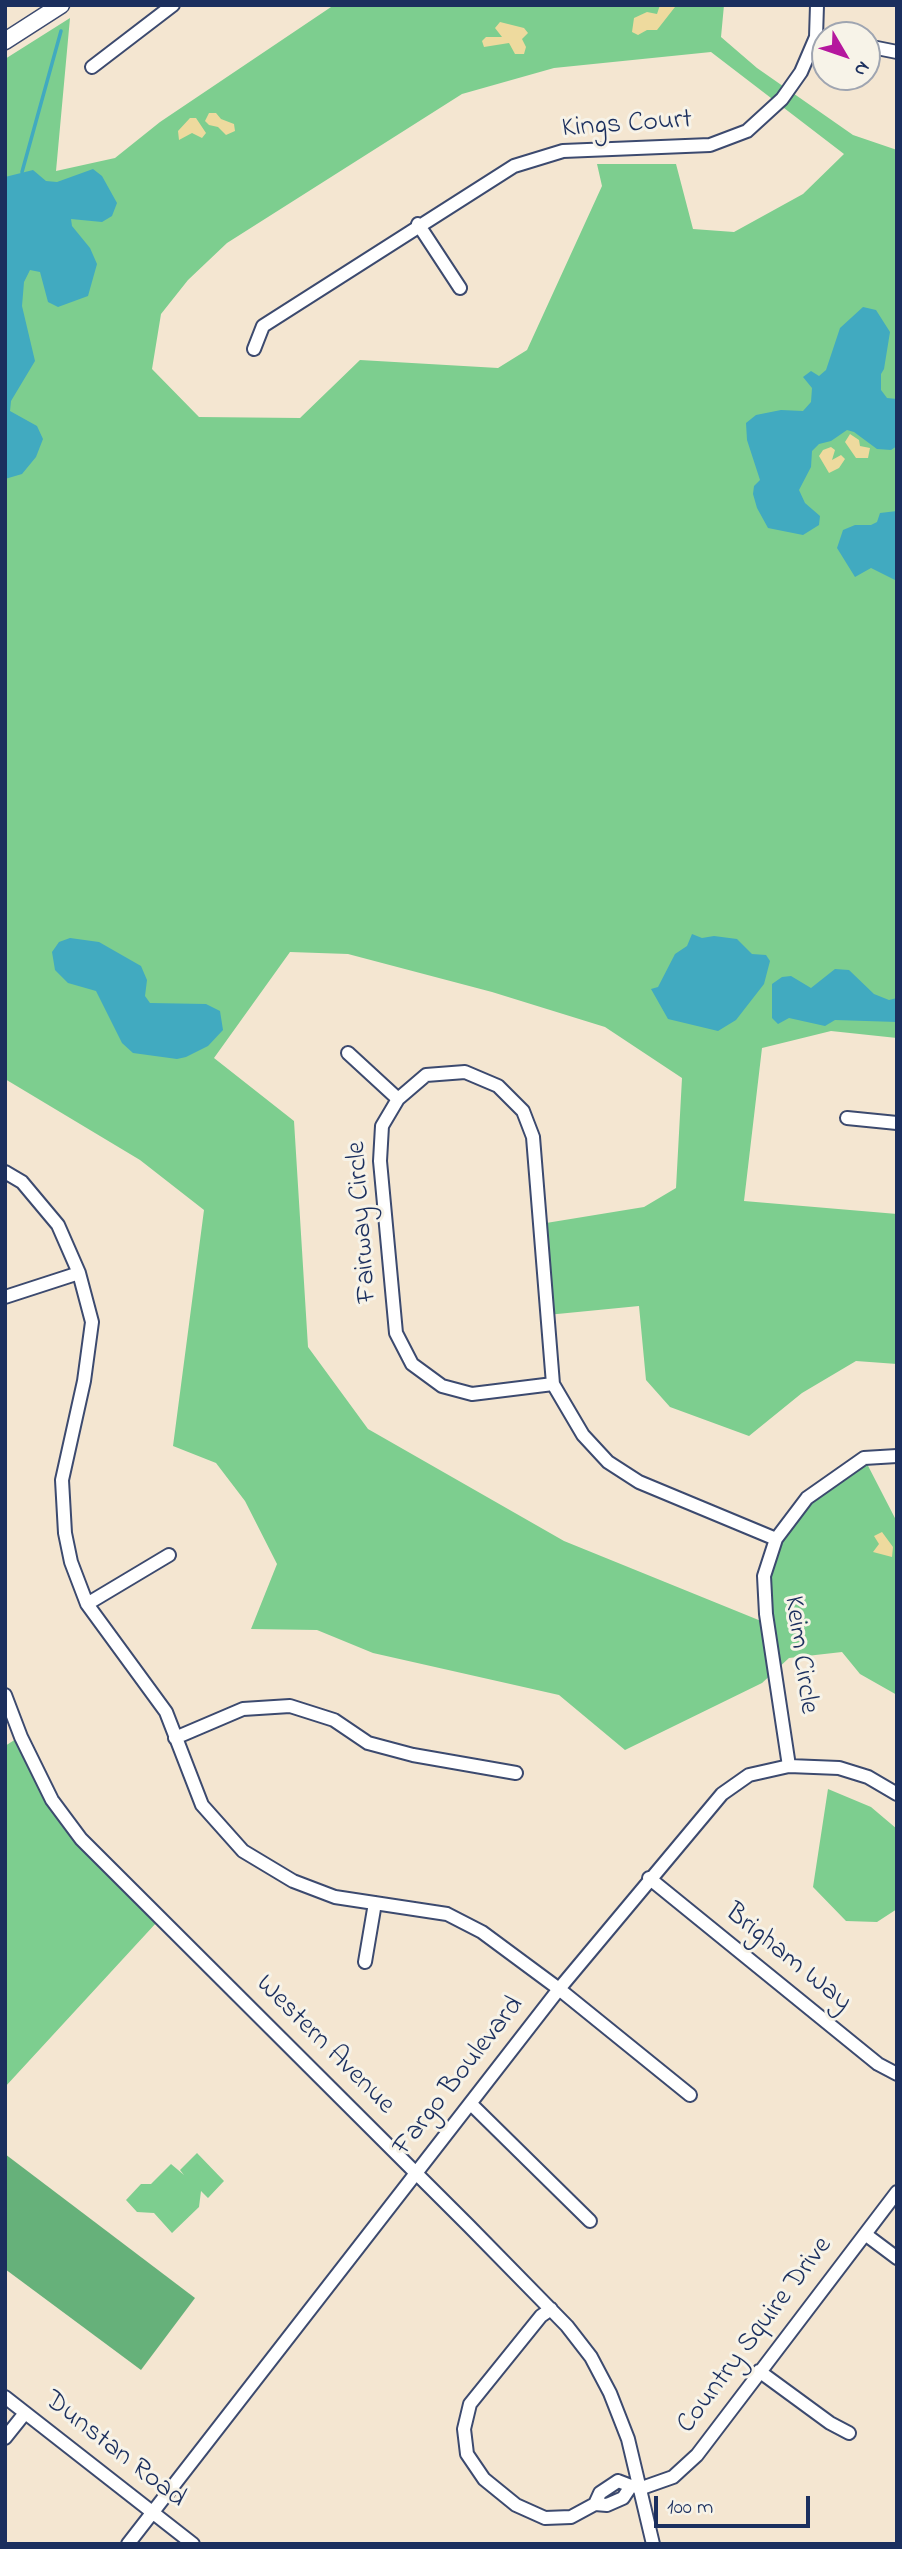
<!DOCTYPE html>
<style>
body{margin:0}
#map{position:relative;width:902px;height:2549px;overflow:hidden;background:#f4e6d1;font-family:"Indie Flower",sans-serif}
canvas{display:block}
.frame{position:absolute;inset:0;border:7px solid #1b2f5e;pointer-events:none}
.north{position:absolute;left:811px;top:21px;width:70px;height:70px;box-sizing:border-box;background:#f7f3e8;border:2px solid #9fa5b1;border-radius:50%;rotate:129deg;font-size:19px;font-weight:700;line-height:28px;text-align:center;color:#1b2f5e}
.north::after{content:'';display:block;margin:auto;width:24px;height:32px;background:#b5179e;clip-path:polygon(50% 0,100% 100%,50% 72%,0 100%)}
.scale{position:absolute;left:654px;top:2496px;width:156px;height:32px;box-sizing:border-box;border:4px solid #1b2f5e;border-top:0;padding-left:9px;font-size:21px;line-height:24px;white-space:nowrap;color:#1b2f5e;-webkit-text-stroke:5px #f7f3e8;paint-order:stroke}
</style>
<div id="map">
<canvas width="902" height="2549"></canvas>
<div class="frame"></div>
<div class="north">N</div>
<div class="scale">100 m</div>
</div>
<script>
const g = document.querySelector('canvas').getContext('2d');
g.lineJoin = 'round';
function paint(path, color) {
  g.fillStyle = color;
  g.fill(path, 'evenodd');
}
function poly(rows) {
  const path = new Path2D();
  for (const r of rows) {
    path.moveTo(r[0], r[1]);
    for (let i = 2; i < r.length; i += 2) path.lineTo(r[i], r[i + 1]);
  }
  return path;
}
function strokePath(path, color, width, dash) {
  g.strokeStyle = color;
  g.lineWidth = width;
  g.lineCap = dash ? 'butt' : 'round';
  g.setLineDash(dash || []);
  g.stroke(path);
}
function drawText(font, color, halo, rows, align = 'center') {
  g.font = font + ' "Indie Flower",sans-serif';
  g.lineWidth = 6;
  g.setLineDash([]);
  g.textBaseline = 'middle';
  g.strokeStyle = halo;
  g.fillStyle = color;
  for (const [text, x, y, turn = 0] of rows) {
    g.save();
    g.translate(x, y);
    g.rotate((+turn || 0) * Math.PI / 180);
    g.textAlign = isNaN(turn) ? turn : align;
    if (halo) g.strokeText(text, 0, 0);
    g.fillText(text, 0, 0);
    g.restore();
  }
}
paint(poly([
 [334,5,724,5,721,37,757,68,853,135,897,150,897,1038,831,1031,762,1048,744,1201,897,1214,897,1364,856,1361,802,1393,749,1436,670,1407,646,1380,639,1306,547,1315,540,1224,644,1207,676,1188,682,1078,605,1027,492,992,348,954,290,952,214,1058,294,1121,308,1347,368,1429,564,1541,766,1623,764,1576,776,1539,807,1498,864,1458,897,1522,897,1695,860,1674,842,1652,789,1658,762,1683,625,1750,559,1695,373,1653,317,1630,251,1629,277,1564,245,1501,216,1463,173,1446,204,1210,140,1160,5,1079,5,59,70,18,56,171,115,158,160,122],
 [711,52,844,154,803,194,734,232,693,229,676,164,597,164,602,186,527,350,498,368,360,360,300,418,199,417,152,369,161,314,188,280,227,243,462,94,554,68],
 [16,1739,46,1801,157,1922,5,2087,5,1746],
 [828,1789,871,1807,897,1829,897,1909,877,1922,846,1921,813,1887],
 [197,2153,224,2181,208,2198,201,2191,199,2207,172,2233,154,2213,137,2212,126,2200,141,2184,151,2184,171,2164,184,2175,180,2170]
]), '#7dce8f');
paint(poly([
 [5,2154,195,2298,141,2370,5,2269]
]), '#66b17a');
paint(poly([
 [660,5,675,7,657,30,647,30,638,35,632,32,634,18,647,12,657,14],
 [500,22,524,28,528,33,522,39,526,47,524,54,515,54,509,43,484,47,482,41,486,37,502,37,495,28],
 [209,113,216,113,221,119,234,124,235,131,226,135,218,127,209,125,205,121],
 [190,118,196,118,206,133,202,138,192,133,179,140,178,131],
 [850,434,859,440,860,446,870,448,868,458,856,458,845,442],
 [831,447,835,450,832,460,841,455,845,459,839,468,829,473,819,456,823,450],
 [882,1532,893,1547,892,1557,873,1552,879,1544,874,1536]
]), '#eeda9e');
paint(poly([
 [93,169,102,176,117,203,112,216,102,222,71,219,72,226,90,248,97,264,88,296,58,307,48,302,40,272,30,270,24,282,22,306,35,361,11,401,10,411,37,426,43,439,36,457,22,474,5,479,5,177,33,170,46,181,57,182],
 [863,307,876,310,890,332,884,369,881,374,881,390,887,398,897,399,897,446,891,450,877,449,854,432,847,430,831,441,819,444,812,451,811,467,799,490,805,503,820,516,819,525,803,535,768,528,757,508,753,494,754,486,760,480,747,440,746,423,756,415,781,410,803,411,811,402,812,388,803,377,811,371,819,376,826,370,840,328],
 [897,511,897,581,871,568,855,577,837,548,843,530,855,525,871,525,877,522,880,513],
 [692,934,702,938,714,936,737,939,752,954,766,955,770,961,764,984,736,1020,718,1031,668,1019,651,989,658,987,675,954,687,946],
 [70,938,99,942,141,966,147,980,145,996,150,1003,206,1004,220,1011,223,1030,208,1046,186,1057,177,1059,133,1053,122,1043,96,991,68,983,55,970,52,952,59,942],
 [835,969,849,970,874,994,889,1000,897,998,897,1022,835,1020,825,1026,789,1018,778,1024,772,1018,772,984,782,977,791,976,811,988]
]), '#41aac0');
strokePath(poly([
 [22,172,61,31]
]), '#41aac0', 3.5);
const minor = poly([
 [867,46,897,52],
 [92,67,173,5],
 [418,224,460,288],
 [254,349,263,326,514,166,563,151,710,145,747,131,782,99,801,72,816,37,817,5],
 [348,1053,398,1099],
 [847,1118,897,1123],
 [5,1172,22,1182,58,1225,79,1273,92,1322,84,1381,62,1480,65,1533,71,1562,87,1604,166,1712,202,1805,243,1851,293,1881,335,1897,447,1914,482,1932,559,1989,690,2095],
 [5,1297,79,1273],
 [553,1384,472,1394,442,1386,412,1364,396,1333,380,1161,382,1126,398,1099,426,1075,465,1072,498,1086,523,1111,533,1137,553,1384,583,1435,608,1462,639,1482,776,1539],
 [87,1604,169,1555],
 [5,1695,21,1737,52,1800,81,1839,469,2226,567,2326,591,2357,610,2393,628,2439,653,2544],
 [175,1738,243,1709,290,1706,334,1720,368,1743,413,1755,516,1773],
 [789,1766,766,1614,764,1576,776,1539,807,1498,864,1458,897,1456],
 [649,1878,878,2064,897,2074],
 [365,1962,375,1903],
 [471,2104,590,2221],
 [865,2234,897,2258],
 [551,2309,541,2316,470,2404,464,2429,467,2454,484,2479,516,2505,545,2518,571,2517,595,2504],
 [759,2371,830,2423,849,2433],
 [5,2397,193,2544],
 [5,2438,25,2413],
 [618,2481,631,2486,623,2498,607,2505,595,2504,600,2493,618,2481],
 [639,2489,673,2477,697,2455,897,2192],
 [128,2544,559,1989,722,1794,749,1775,789,1766,839,1768,868,1777,897,1794]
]);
const major = poly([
 [5,41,61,5]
]);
strokePath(minor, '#3c4a6f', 16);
strokePath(major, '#3c4a6f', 19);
strokePath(minor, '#fff', 12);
strokePath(major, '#fff', 16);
drawText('28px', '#1b2f5e', '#f7f3e8', [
 ["Kings Court",627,126,-4],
 ["Fairway Circle",364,1222,-94],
 ["Keim Circle",799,1655,82],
 ["Brigham Way",787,1959,39],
 ["Western Avenue",324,2046,45],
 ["Fargo Boulevard",460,2077,-52],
 ["Country Squire Drive",756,2336,-53],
 ["Dunstan Road",114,2451,38]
]);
</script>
